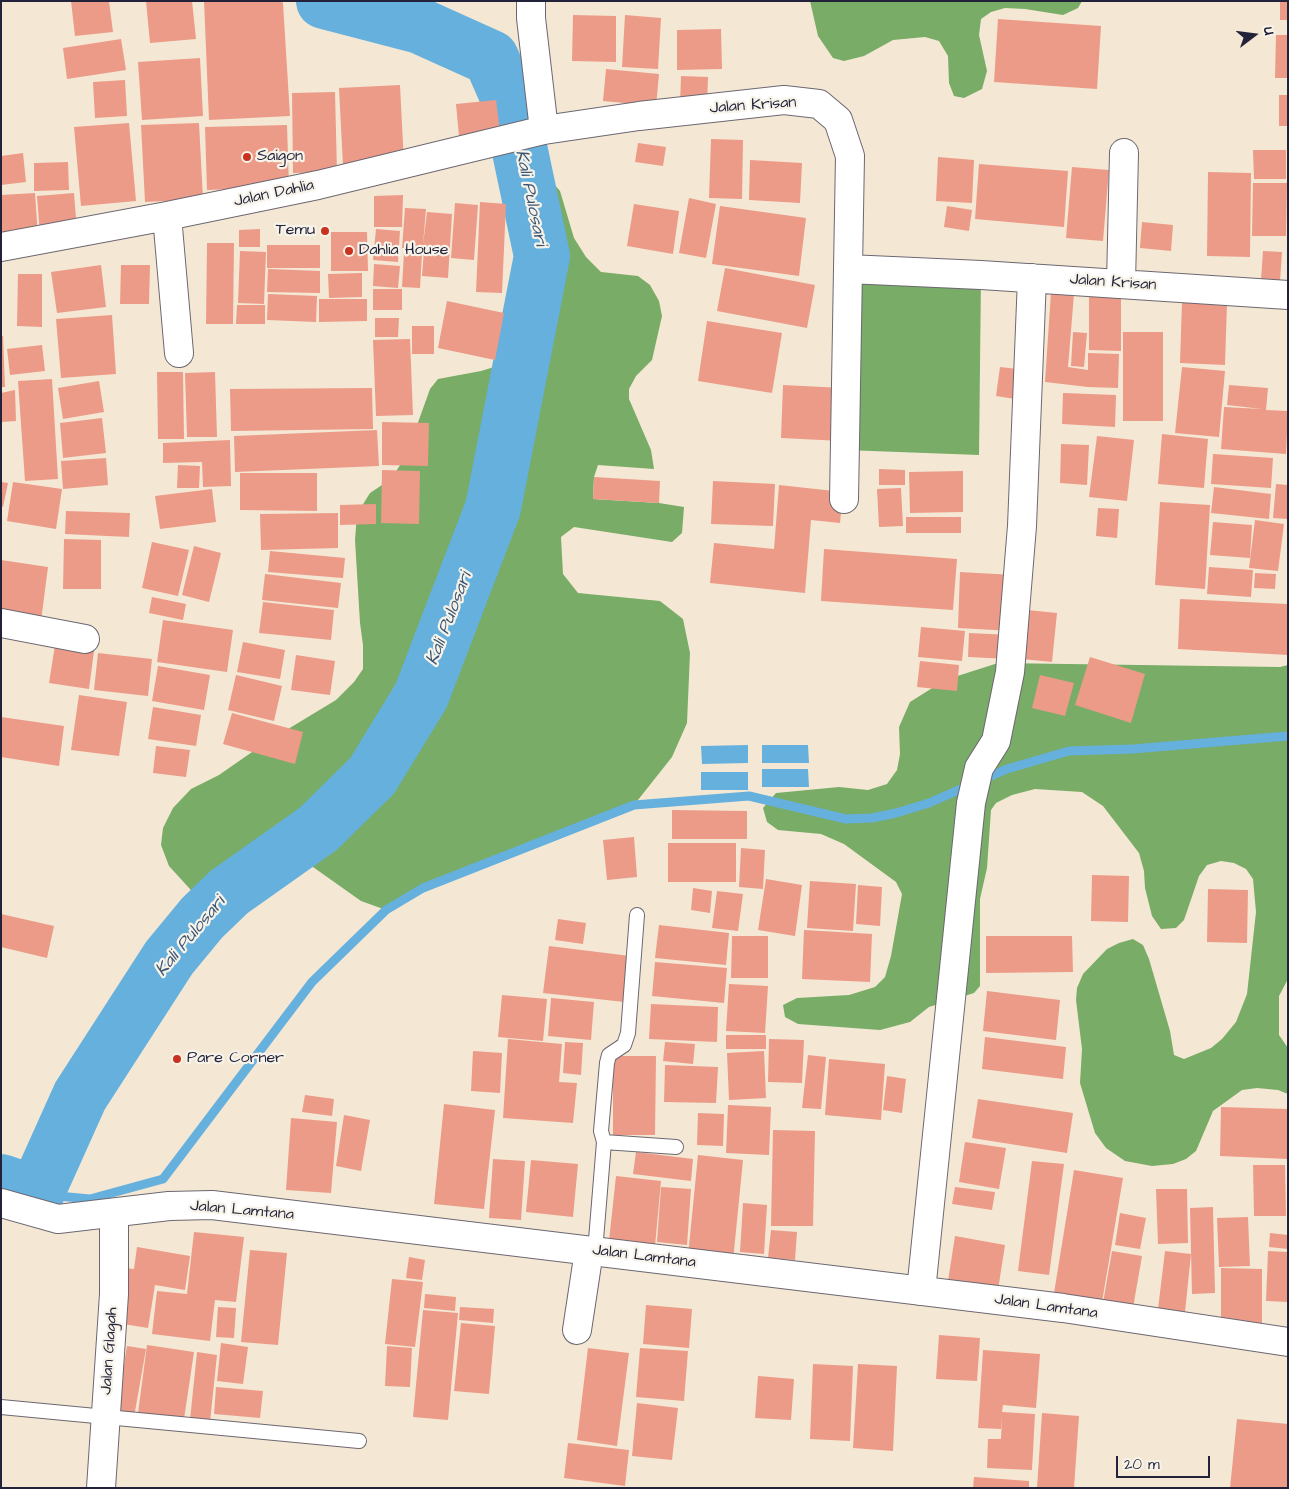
<!DOCTYPE html>
<style>
body{margin:0}
#map{position:relative;width:1289px;height:1489px;overflow:hidden;background:#f4e8d4;font-family:"Architects Daughter",sans-serif}
canvas{display:block}
.frame{position:absolute;inset:0;border:2px solid #22223b;pointer-events:none}
.north{position:absolute;left:1229px;top:10px;width:50px;height:50px;-webkit-text-stroke:4px #f7f3e8;paint-order:stroke;rotate:75deg;font-size:14px;font-weight:700;line-height:20px;text-align:center;color:#22223b}
.north::after{content:'';display:block;margin:auto;width:18px;height:22px;background:#22223b;clip-path:polygon(50% 0,100% 100%,50% 72%,0 100%)}
.scale{position:absolute;left:1116px;top:1456px;width:94px;height:22px;box-sizing:border-box;border:2px solid #22223b;border-top:0;padding-left:6px;font-size:15px;line-height:18px;white-space:nowrap;color:#22223b;-webkit-text-stroke:4px #f7f3e8;paint-order:stroke}
</style>
<div id="map">
<canvas width="1289" height="1489"></canvas>
<div class="frame"></div>
<div class="north">U</div>
<div class="scale">20 m</div>
</div>
<script>
const g = document.querySelector('canvas').getContext('2d');
g.lineJoin = 'round';
function paint(path, color) {
  g.fillStyle = color;
  g.fill(path, 'evenodd');
}
function poly(rows) {
  const path = new Path2D();
  for (const r of rows) {
    path.moveTo(r[0], r[1]);
    for (let i = 2; i < r.length; i += 2) path.lineTo(r[i], r[i + 1]);
  }
  return path;
}
function strokePath(path, color, width, dash) {
  g.strokeStyle = color;
  g.lineWidth = width;
  g.lineCap = dash ? 'butt' : 'round';
  g.setLineDash(dash || []);
  g.stroke(path);
}
function drawText(font, color, halo, rows, align = 'center') {
  g.font = font + ' "Architects Daughter",sans-serif';
  g.lineWidth = 4.5;
  g.setLineDash([]);
  g.textBaseline = 'middle';
  g.strokeStyle = halo;
  g.fillStyle = color;
  for (const [text, x, y, turn = 0] of rows) {
    g.save();
    g.translate(x, y);
    g.rotate((+turn || 0) * Math.PI / 180);
    g.textAlign = isNaN(turn) ? turn : align;
    if (halo) g.strokeText(text, 0, 0);
    g.fillText(text, 0, 0);
    g.restore();
  }
}
paint(poly([
 [810,1,1082,1,1078,8,1063,15,1025,9,1005,8,991,12,981,19,979,35,987,71,982,89,964,98,954,96,949,83,948,56,939,41,925,37,893,40,864,56,844,61,833,58,818,36],
 [541,183,554,184,560,191,574,238,586,257,601,272,638,276,650,285,659,301,662,316,652,360,636,376,629,389,629,399,651,450,654,469,598,465,594,477,593,499,659,503,684,507,682,533,672,542,574,527,561,537,563,574,578,593,660,601,683,619,690,653,687,723,672,757,634,805,423,888,386,910,361,901,289,850,229,892,210,911,169,866,161,845,163,828,173,808,191,789,219,775,265,743,336,700,354,682,363,669,363,645,360,623,355,540,357,514,370,493,391,479,406,456,430,389,438,379,481,371,494,367,506,355,517,325,517,283,522,254,520,221,521,206],
 [848,269,981,275,979,455,845,450],
 [998,663,1280,667,1288,665,1288,979,1279,996,1279,1035,1288,1048,1288,1094,1278,1090,1257,1088,1242,1090,1213,1111,1196,1151,1186,1159,1173,1164,1152,1166,1125,1161,1106,1148,1095,1133,1080,1083,1082,1049,1076,1000,1077,988,1083,974,1107,949,1119,943,1133,939,1143,945,1149,959,1170,1031,1174,1055,1184,1059,1211,1048,1222,1039,1236,1022,1247,994,1256,912,1253,879,1246,869,1234,863,1221,861,1207,865,1199,876,1184,920,1176,928,1161,929,1152,916,1145,888,1144,871,1139,853,1103,806,1082,792,1035,789,1012,795,996,803,991,810,987,868,980,899,980,986,974,993,929,1007,910,1022,880,1030,798,1024,785,1017,783,1005,797,998,849,995,875,987,885,977,891,956,902,894,896,882,844,844,821,834,778,830,767,822,763,808,776,793,839,787,868,790,887,784,897,770,900,754,899,727,910,702,945,680]
]), '#78ac67');
paint(poly([
 [748,745,748,763,702,764,701,746],
 [762,745,808,745,809,763,762,763],
 [762,769,808,769,809,787,762,787],
 [701,772,748,772,748,790,701,790]
]), '#66b0de');
strokePath(poly([
 [982,780,1007,769,1069,751,1133,749,1288,736],
 [36,1194,90,1199,163,1179,312,982,386,910,423,888,634,805,749,796,846,819,872,818,896,813,929,803,970,785]
]), '#66b0de', 9);
strokePath(poly([
 [1,1182,36,1194,80,1096,169,958,202,918,229,892,318,829,372,776,421,696,493,508,542,256,509,99,491,58,420,26,324,1]
]), '#66b0de', 56);
paint(poly([
 [71,1,109,1,113,32,75,36],
 [146,1,192,1,196,39,150,43],
 [204,1,280,1,283,3,290,116,209,120],
 [1280,1,1288,1,1288,20,1280,20],
 [573,15,616,16,616,62,572,61],
 [625,15,661,18,658,69,622,67],
 [998,19,1101,26,1097,89,994,82],
 [721,29,722,69,677,70,677,30],
 [1276,35,1288,35,1288,78,1275,78],
 [121,39,126,70,67,79,63,48],
 [200,58,203,116,142,120,138,62],
 [606,69,659,74,656,106,603,101],
 [681,76,708,77,707,105,680,105],
 [125,80,127,116,95,118,93,82],
 [400,85,404,164,343,166,339,88],
 [335,92,337,172,293,173,292,93],
 [1279,95,1288,95,1288,126,1279,126],
 [496,100,500,131,459,136,456,104],
 [129,123,136,201,81,206,74,127],
 [199,123,203,199,145,202,141,125],
 [287,125,289,187,207,190,205,127],
 [711,139,743,140,742,199,709,198],
 [638,143,666,147,663,166,635,162],
 [1253,150,1286,150,1286,179,1254,179],
 [23,153,26,182,1,185,1,156],
 [938,157,974,160,972,203,936,201],
 [750,160,802,163,800,203,749,200],
 [68,162,69,190,34,191,34,163],
 [979,164,1068,171,1064,227,975,219],
 [1072,167,1109,170,1103,241,1066,238],
 [1208,172,1251,173,1250,257,1207,256],
 [1253,183,1287,183,1286,236,1252,236],
 [35,193,38,237,1,239,1,195],
 [74,193,77,231,40,234,37,196],
 [403,195,402,227,374,227,374,196],
 [689,198,716,204,706,258,679,253],
 [480,202,506,204,502,293,476,292],
 [455,203,478,205,474,260,451,258],
 [634,204,679,211,673,254,627,246],
 [720,206,806,218,799,276,712,264],
 [947,206,972,210,969,231,944,227],
 [405,208,426,209,423,245,427,212,452,214,448,278,422,276,424,250,402,248],
 [1142,222,1173,225,1171,251,1140,248],
 [260,229,260,247,239,247,239,230],
 [376,229,400,231,398,262,373,260],
 [331,232,367,232,368,271,331,271],
 [207,243,234,243,233,324,206,324],
 [267,245,320,245,320,268,267,268],
 [240,251,266,252,264,304,238,303],
 [1263,251,1282,252,1280,281,1261,280],
 [404,253,422,253,420,288,402,287],
 [374,264,400,266,398,288,373,286],
 [101,265,106,307,57,313,51,272],
 [121,265,150,265,149,304,120,304],
 [725,268,815,285,807,328,717,311],
 [268,269,320,271,320,293,267,292],
 [362,273,362,297,329,298,328,274],
 [18,274,42,274,42,327,17,326],
 [373,289,402,289,402,310,373,310],
 [1051,292,1074,294,1068,367,1088,370,1088,353,1119,354,1118,388,1088,387,1045,382],
 [268,294,317,296,316,322,267,320],
 [1089,295,1121,295,1121,351,1089,350],
 [319,299,367,299,367,321,319,322],
 [447,301,504,313,495,360,438,348],
 [1182,302,1227,303,1225,365,1180,363],
 [237,305,265,305,265,324,236,324],
 [112,315,116,374,61,378,56,319],
 [375,318,399,318,398,337,375,337],
 [707,321,782,333,772,393,698,381],
 [412,326,434,326,434,354,412,354],
 [1073,332,1087,333,1084,367,1071,366],
 [1123,332,1163,332,1163,421,1123,421],
 [1,336,3,336,5,387,1,387],
 [410,339,413,415,376,416,373,340],
 [42,345,45,371,10,375,7,349],
 [1000,367,1018,369,1015,399,996,396],
 [1182,367,1225,371,1219,437,1175,433],
 [157,372,183,372,184,439,158,439],
 [215,372,217,437,187,437,185,373],
 [52,379,58,479,25,481,18,381],
 [99,381,104,412,63,419,58,388],
 [783,385,843,388,841,441,781,438],
 [1229,385,1268,388,1266,410,1288,411,1286,454,1221,449,1224,407,1262,409,1227,405],
 [372,388,373,429,231,431,230,389],
 [15,390,16,421,1,422,1,393],
 [1063,393,1116,395,1115,427,1062,424],
 [102,418,106,453,63,458,60,423],
 [382,422,429,423,428,466,382,465],
 [377,430,379,466,235,472,234,436],
 [1162,434,1208,439,1204,488,1158,484],
 [1097,436,1134,440,1127,501,1089,497],
 [230,440,231,486,203,487,202,462,163,463,163,443],
 [1061,444,1089,445,1087,485,1060,483],
 [1213,454,1273,458,1271,488,1211,484],
 [106,458,108,485,63,489,61,461],
 [178,465,200,466,199,488,177,488],
 [879,469,905,470,905,485,879,485],
 [382,470,420,471,419,524,381,523],
 [963,471,963,512,910,513,909,472],
 [240,473,317,473,317,511,240,510],
 [594,477,660,481,659,503,593,499],
 [713,481,775,484,773,526,711,524],
 [1,482,8,483,3,507,1,506],
 [13,482,62,489,56,529,7,521],
 [1276,484,1288,485,1288,519,1273,518],
 [779,485,843,492,840,523,811,520,805,593,710,583,714,543,774,549],
 [1214,487,1271,494,1269,519,1211,513],
 [901,488,903,526,879,527,877,489],
 [212,489,216,522,160,529,155,496],
 [1160,502,1210,505,1205,589,1155,585],
 [376,504,376,524,340,525,340,505],
 [1098,508,1119,509,1117,538,1096,536],
 [66,511,130,513,129,537,65,534],
 [338,513,338,548,261,550,260,514],
 [906,517,961,517,961,533,906,533],
 [1255,520,1284,524,1278,571,1249,568],
 [1213,522,1252,525,1250,558,1210,555],
 [64,539,101,540,101,589,63,589],
 [152,542,189,550,178,596,142,588],
 [194,546,221,553,209,602,182,595],
 [824,549,957,559,953,610,821,601],
 [270,551,345,558,343,578,268,572],
 [1,560,48,567,41,621,1,615],
 [1209,567,1253,570,1251,597,1207,594],
 [960,572,1014,575,1012,631,958,628],
 [1255,573,1276,574,1275,589,1254,588],
 [265,574,341,583,338,608,262,600],
 [152,597,186,604,183,620,149,613],
 [1180,599,1288,604,1288,655,1178,649],
 [263,602,334,610,331,640,259,633],
 [1027,610,1057,613,1052,662,1022,659],
 [163,620,233,630,227,672,157,662],
 [921,627,965,631,962,661,918,657],
 [969,633,1010,635,1010,659,968,657],
 [243,642,285,650,280,679,237,672],
 [55,645,94,651,89,689,49,683],
 [98,653,152,659,148,696,94,690],
 [296,655,335,661,330,695,291,690],
 [1090,657,1145,674,1131,723,1075,705],
 [920,661,959,665,957,691,917,687],
 [158,666,210,675,204,710,152,701],
 [236,675,282,686,274,721,228,710],
 [1040,675,1074,683,1065,716,1032,708],
 [79,695,127,702,119,756,71,750],
 [153,707,201,715,196,746,148,739],
 [232,713,303,732,295,764,223,744],
 [1,717,64,726,59,766,1,757],
 [156,746,190,750,186,777,153,773],
 [672,810,747,811,747,839,672,839],
 [634,837,637,877,607,880,603,840],
 [668,843,736,843,736,882,668,882],
 [741,848,765,850,763,889,739,887],
 [1092,875,1129,876,1128,922,1091,921],
 [766,879,802,885,795,936,758,930],
 [810,881,856,884,853,931,807,928],
 [858,885,882,887,880,926,856,924],
 [693,888,712,891,710,913,691,910],
 [1208,889,1248,890,1247,943,1207,942],
 [717,891,743,894,738,931,712,928],
 [1,914,54,926,47,958,1,947],
 [558,919,586,923,583,944,555,940],
 [659,925,729,933,726,965,655,958],
 [804,930,872,934,870,982,802,979],
 [732,936,768,936,768,978,731,978],
 [986,936,1072,936,1073,972,986,973],
 [549,946,630,956,624,1002,543,993],
 [655,962,727,968,724,1003,652,996],
 [729,984,768,986,765,1033,726,1031],
 [987,991,1060,1000,1056,1040,983,1031],
 [502,995,547,999,543,1041,498,1037],
 [551,998,594,1002,591,1040,548,1036],
 [651,1004,718,1007,717,1042,649,1039],
 [726,1035,766,1035,766,1049,726,1049],
 [985,1037,1066,1047,1063,1079,982,1069],
 [508,1039,562,1044,559,1082,577,1083,573,1123,503,1118],
 [769,1039,804,1040,802,1083,768,1082],
 [565,1042,583,1043,581,1075,563,1073],
 [665,1042,695,1044,693,1064,663,1061],
 [473,1051,502,1053,500,1093,471,1091],
 [764,1051,766,1098,729,1100,727,1053],
 [808,1055,826,1057,821,1109,802,1108],
 [613,1056,656,1056,655,1135,613,1135],
 [829,1059,885,1064,881,1120,825,1115],
 [665,1065,718,1067,716,1103,664,1102],
 [887,1076,906,1079,902,1113,883,1110],
 [305,1095,334,1099,332,1116,302,1112],
 [978,1099,1073,1113,1067,1153,972,1138],
 [444,1104,495,1110,484,1209,434,1204],
 [728,1105,771,1107,769,1155,726,1153],
 [1221,1107,1288,1109,1288,1159,1220,1156],
 [698,1113,724,1114,723,1146,697,1145],
 [344,1115,370,1120,361,1171,336,1166],
 [291,1118,337,1122,331,1193,286,1190],
 [773,1130,815,1131,813,1226,771,1226],
 [965,1142,1006,1148,999,1189,959,1182],
 [636,1152,693,1159,691,1181,633,1174],
 [698,1155,743,1160,733,1261,688,1256],
 [493,1159,525,1161,521,1220,489,1218],
 [531,1160,578,1164,573,1217,526,1212],
 [1032,1161,1064,1164,1049,1275,1018,1271],
 [1253,1165,1285,1165,1286,1216,1254,1216],
 [1074,1170,1123,1178,1102,1302,1054,1293],
 [616,1176,661,1181,655,1246,609,1241],
 [661,1187,691,1189,687,1245,657,1242],
 [955,1187,995,1192,992,1210,952,1204],
 [1156,1189,1187,1189,1188,1243,1158,1244],
 [743,1203,767,1205,764,1254,740,1252],
 [1213,1207,1215,1293,1192,1294,1190,1208],
 [1120,1213,1146,1218,1140,1249,1115,1245],
 [1248,1217,1250,1266,1219,1267,1217,1218],
 [771,1230,797,1232,795,1260,768,1258],
 [194,1232,244,1237,236,1302,215,1300,210,1341,152,1334,157,1291,187,1294],
 [1270,1233,1288,1235,1288,1249,1269,1247],
 [955,1236,1005,1245,998,1290,948,1281],
 [137,1247,190,1256,185,1290,155,1285,148,1328,117,1323,126,1268,134,1269],
 [250,1250,287,1253,278,1345,241,1342],
 [1112,1251,1142,1256,1133,1308,1103,1303],
 [1165,1251,1191,1254,1185,1312,1158,1309],
 [1268,1251,1288,1252,1288,1302,1266,1301],
 [409,1257,425,1260,422,1280,406,1278],
 [1221,1268,1262,1269,1262,1332,1221,1332],
 [392,1279,423,1282,415,1347,385,1344],
 [425,1294,456,1297,455,1311,424,1308],
 [646,1305,692,1309,689,1348,643,1344],
 [218,1307,236,1308,234,1338,216,1337],
 [460,1307,494,1309,493,1323,459,1320],
 [423,1310,458,1313,448,1420,413,1417],
 [461,1323,495,1326,489,1394,454,1391],
 [939,1335,980,1338,977,1381,936,1379],
 [221,1343,248,1347,243,1384,217,1381],
 [147,1345,194,1352,184,1419,138,1413],
 [127,1346,146,1349,133,1423,115,1420],
 [387,1346,412,1348,410,1387,385,1386],
 [588,1348,629,1353,617,1446,577,1440],
 [640,1348,688,1351,684,1401,636,1397],
 [983,1350,1040,1354,1036,1408,1003,1405,1002,1412,1035,1414,1032,1470,987,1468,988,1439,1001,1439,1002,1417,1001,1429,978,1428],
 [197,1352,217,1355,210,1422,190,1420],
 [813,1364,853,1366,850,1441,810,1439],
 [858,1364,897,1366,893,1451,853,1448],
 [758,1376,794,1379,791,1420,755,1418],
 [216,1387,263,1391,260,1418,214,1414],
 [637,1403,678,1408,672,1460,632,1456],
 [1042,1413,1079,1416,1074,1488,1037,1488],
 [1237,1419,1288,1424,1288,1488,1230,1488],
 [568,1443,629,1450,625,1486,564,1478],
 [974,1477,1029,1481,1029,1488,973,1488]
]), '#ec9b88');
const service = poly([
 [604,1142,676,1147],
 [595,1252,604,1142,601,1131,607,1063,609,1055,624,1045,628,1033,637,915],
 [1,1407,359,1441]
]);
const minor = poly([
 [531,1,531,18,544,130],
 [167,216,179,353],
 [1,247,167,216,318,185,544,130,639,116,784,100,819,104,838,120,850,156,848,269,981,275,1288,295],
 [1121,283,1124,153],
 [844,499,848,269],
 [1,623,85,639],
 [921,1291,971,803,979,768,996,741,1010,672,1022,526,1032,278],
 [577,1330,589,1251],
 [101,1488,114,1294,114,1214]
]);
const tertiary = poly([
 [1,1203,58,1219,169,1206,212,1205,1063,1308,1288,1342]
]);
strokePath(service, '#6c6771', 16);
strokePath(minor, '#6c6771', 30);
strokePath(tertiary, '#6c6771', 30);
strokePath(service, '#fff', 14);
strokePath(minor, '#fff', 28);
strokePath(tertiary, '#fff', 28);
for (const [x, y, r, color] of [
 [247,157,5,"#c8321e"],
 [325,231,5,"#c8321e"],
 [349,251,5,"#c8321e"],
 [177,1059,5,"#c8321e"]
]) {
  const dot = new Path2D();
  dot.arc(x, y, r, 0, 2 * Math.PI);
  g.fillStyle = color;
  g.fill(dot);
  strokePath(dot, '#f7f3e8', 2);
}
drawText('16px', '#22223b', '#f7f3e8', [
 ["Jalan Krisan",753,106,-4],
 ["Jalan Dahlia",274,194,-12],
 ["Jalan Krisan",1113,283,4],
 ["Jalan Lamtana",242,1211,5],
 ["Jalan Lamtana",644,1257,7],
 ["Jalan Lamtana",1046,1307,8],
 ["Jalan Glagah",110,1351,-86]
]);
drawText('16px', '#22223b', '#f7f3e8', [
 ["Saigon",257,157],
 ["Temu",315,231,"right"],
 ["Dahlia House",359,251],
 ["Pare Corner",187,1059]
], 'left');
drawText('italic 18px', '#3a5474', '#f7f3e8', [
 ["Kali Pulosari",530,198,78],
 ["Kali Pulosari",450,619,-69],
 ["Kali Pulosari",191,937,-50]
]);
</script>
